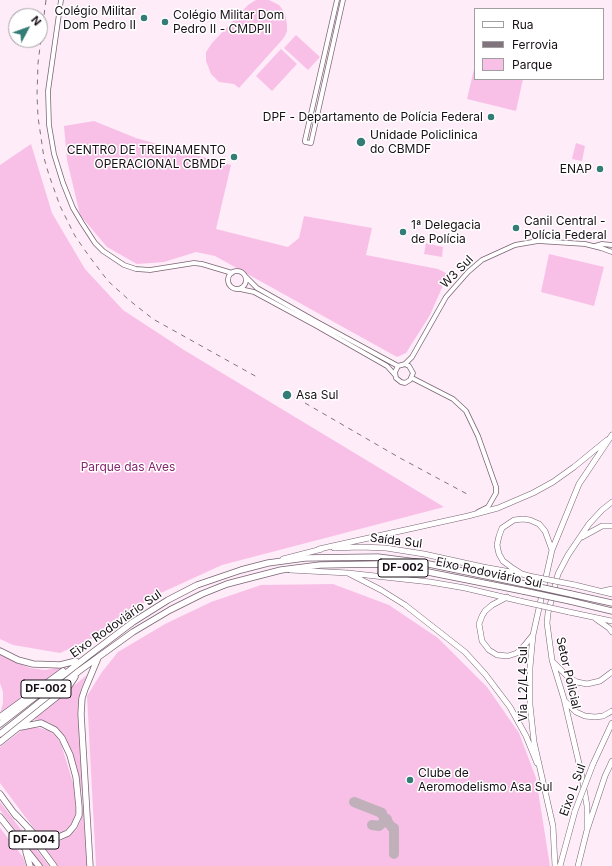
<!DOCTYPE html>
<meta charset="utf-8">
<style>
body{margin:0}
#map{position:relative;width:612px;height:866px;overflow:hidden;background:#feecf8;font-family:Inter,sans-serif}
canvas{display:block}
.legend{position:absolute;left:474px;top:8px;width:130px;height:72px;box-sizing:border-box;background:#fff;border:1px solid #a29fa1;margin:0;padding:5px 7px;list-style:none;font-size:12px;color:#170f15}
.legend li{display:flex;align-items:center;gap:8px;height:20px}
.legend b{width:20px;border:1px solid #a29fa1}
.north{position:absolute;left:8px;top:8px;width:40px;height:40px;box-sizing:border-box;background:#fff;border:1px solid #a29fa1;border-radius:50%;rotate:49deg;font-size:11px;font-weight:700;line-height:16px;text-align:center;color:#170f15}
.north::after{content:'';display:block;margin:auto;width:14px;height:18px;background:#347c76;clip-path:polygon(50% 0,100% 100%,50% 72%,0 100%)}
</style>
<div id="map">
<canvas width="612" height="866"></canvas>
<ul class="legend">
<li><b style="height:5px;background:#fff"></b>Rua</li>
<li><b style="height:5px;background:#81747d"></b>Ferrovia</li>
<li><b style="height:11px;background:#f9c0e7"></b>Parque</li>
</ul>
<div class="north">N</div>
</div>
<script>
const g = document.querySelector('canvas').getContext('2d');
g.lineJoin = 'round';
function paint(path, color) {
  g.fillStyle = color;
  g.fill(path, 'evenodd');
}
function poly(rows) {
  const path = new Path2D();
  for (const r of rows) {
    if (r.length === 3) {
      path.moveTo(r[0] + r[2], r[1]);
      path.arc(r[0], r[1], r[2], 0, 2 * Math.PI);
      continue;
    }
    path.moveTo(r[0], r[1]);
    for (let i = 2; i < r.length; i += 2) path.lineTo(r[i], r[i + 1]);
  }
  return path;
}
function strokePath(path, color, width, dash) {
  g.strokeStyle = color;
  g.lineWidth = width;
  g.lineCap = dash ? 'butt' : 'round';
  g.setLineDash(dash || []);
  g.stroke(path);
}
function drawText(font, color, halo, rows, align = 'center') {
  g.font = font + ' Inter,sans-serif';
  g.lineWidth = 3;
  g.setLineDash([]);
  g.textBaseline = 'middle';
  g.strokeStyle = halo;
  g.fillStyle = color;
  for (const [text, x, y, turn = 0] of rows) {
    g.save();
    g.translate(x, y);
    g.rotate((+turn || 0) * Math.PI / 180);
    g.textAlign = isNaN(turn) ? turn : align;
    if (halo) g.strokeText(text, 0, 0);
    g.fillText(text, 0, 0);
    g.restore();
  }
}
paint(poly([
 [256,0,269,0,279,5,285,13,287,25,287,31,285,36,282,40,239,88,234,84,219,82,211,74,206,61,206,52,212,43,248,5],
 [296,35,320,57,308,70,284,48],
 [281,49,297,64,272,91,256,76],
 [475,65,475,79,523,79,516,111,467,99],
 [94,121,136,138,231,165,216,229,288,247,299,238,304,216,372,228,366,255,438,269,448,274,430,315,406,353,397,357,215,256,196,252,164,262,137,264,107,247,80,215,67,160,64,126],
 [576,143,585,146,582,161,572,159],
 [31,144,52,213,85,269,123,310,184,350,444,507,222,565,152,597,93,638,60,653,13,645,0,639,0,165],
 [426,243,443,247,442,257,424,254],
 [549,254,604,267,594,306,541,292],
 [333,584,389,605,438,638,487,687,519,733,536,778,550,866,96,866,87,696,102,672,118,652,165,624,211,602,261,585],
 [0,655,30,668,45,670,68,666,0,714,3,703,3,692,0,683],
 [87,675,81,689,79,706,82,792,71,751,65,737,54,726,48,722,33,719],
 [31,727,40,728,49,731,56,736,61,744,74,786,76,812,73,821,68,828,61,833,53,835,45,835,35,830,0,783,0,747,22,730],
 [0,802,49,866,42,866,34,855,0,810],
 [83,809,87,866,58,866,39,840,49,842,60,841,69,836,77,829,81,820],
 [0,828,23,857,26,866,0,866]
]), '#f9c0e7');
strokePath(poly([
 [354,802,382,813],
 [380,812,394,830],
 [372,825,379,826,387,819],
 [394,828,394,854]
]), '#c0b0ba', 10);
const tertiary = poly([
 [61,0,48,91,49,125,54,154,63,183,73,208,82,223,95,243,103,251,124,265,136,269,150,270,194,263,202,264,232,273],
 [337,0,305,140,305,142,311,143,343,0],
 [595,246,602,244,612,245],
 [237,280,9],
 [245,276,257,288,317,322,398,366,405,364,409,366,413,373,410,380,405,383,401,382,396,378,395,372,398,366],
 [240,289,254,292,315,325,387,366,395,375],
 [405,364,412,357,446,297,468,272,482,260,515,245,538,241,585,244,601,248,612,252],
 [412,378,453,399,466,411,478,436,496,487,496,493,488,507,478,512]
]);
const primary = poly([
 [582,537,602,526,612,526],
 [334,548,360,547,386,548,424,554,483,567,522,574],
 [319,549,468,516,498,508,533,493,553,482,574,467,607,440],
 [283,559,322,549],
 [290,570,348,573,430,582,465,588,520,601],
 [348,573,381,590,405,605,465,652,485,674,510,707,526,736,537,763],
 [529,576,522,574,511,567,503,561,499,554,497,545,499,536,502,528,514,520,523,519,530,520,539,524,545,531,552,550],
 [575,585,612,594],
 [603,591,612,589],
 [507,597,492,605,485,611,482,616,479,624,482,641,489,650,497,655,508,656,517,653,524,646,533,635],
 [569,612,612,621],
 [596,619,609,628,612,632],
 [554,663,568,677,577,682,587,684,600,681,612,672],
 [566,702,576,712,585,716,595,717,603,716,612,711],
 [593,764,612,723],
 [587,830,587,806,581,772,564,699,552,660,547,623,548,613,558,574,568,555,589,524,602,510,612,502],
 [555,866,553,826,534,742,530,705,530,667,533,635,552,550,579,484,612,435],
 [560,866,575,811],
 [578,866,587,830,605,776,612,761]
]);
const trunk = poly([
 [571,594,612,603],
 [570,601,612,611],
 [0,651,18,660,33,664,60,665,76,661],
 [0,717,63,671],
 [0,724,92,653,133,622,168,600,197,585,241,570,268,563,305,558,378,557,424,563,525,584],
 [0,734,79,671,133,632,170,610,202,594,227,584,250,578,281,570,320,565,378,564,423,571,523,591],
 [0,742,59,695,69,686,75,677],
 [0,794,16,816],
 [14,813,34,834,40,837,48,838,59,837,68,833,74,826,79,815,79,807,76,777,70,755,62,738,55,730,41,723,21,727],
 [0,817,39,866],
 [28,831,54,866],
 [26,852,30,866],
 [90,866,81,714,82,698,85,689,98,658]
]);
strokePath(tertiary, '#7a6573', 5.5);
strokePath(primary, '#7a6573', 6);
strokePath(trunk, '#7a6573', 7);
strokePath(tertiary, '#fff', 4);
strokePath(primary, '#fff', 5);
strokePath(trunk, '#fff', 5.5);
strokePath(poly([
 [46,0,38,63,37,95,38,117,44,158,49,175,60,206,75,236,89,256,108,281,129,300,153,319,257,377],
 [305,403,400,458,467,494]
]), '#81747d', 1, [5, 5]);
const primaryBridge = poly([
 [529,576,575,585],
 [520,601,569,612],
 [575,811,593,764]
]);
const trunkBridge = poly([
 [525,584,571,594],
 [523,591,570,601]
]);
strokePath(primaryBridge, '#7a6573', 6, []);
strokePath(trunkBridge, '#7a6573', 7, []);
strokePath(primaryBridge, '#fff', 5);
strokePath(trunkBridge, '#fff', 5.5);
for (const [x, y, r, color] of [
 [144,18,4,"#347c76"],
 [165,22,4,"#347c76"],
 [491,117,4,"#347c76"],
 [361,142,5,"#347c76"],
 [234,157,4,"#347c76"],
 [600,169,4,"#347c76"],
 [516,228,4,"#347c76"],
 [403,232,4,"#347c76"],
 [287,395,5,"#347c76"],
 [410,780,4,"#347c76"]
]) {
  const dot = new Path2D();
  dot.arc(x, y, r, 0, 2 * Math.PI);
  g.fillStyle = color;
  g.fill(dot);
  strokePath(dot, '#fff', 1.5);
}
for (const [x, y, w] of [
 [403,568,50],
 [46,689,50],
 [34,840,50]
]) {
  const box = new Path2D();
  box.roundRect(x - w / 2, y - 9, w, 18, 3);
  g.fillStyle = '#fff';
  g.fill(box);
  strokePath(box, '#170f15', 1);
}
drawText('bold 11px', '#170f15', null, [
 ["DF-002",403,568],
 ["DF-002",46,689],
 ["DF-004",34,840]
]);
drawText('12px', '#170f15', '#fff', [
 ["Colégio Militar",136,11,"right"],
 ["Dom Pedro II",136,25,"right"],
 ["Colégio Militar Dom",173,15],
 ["Pedro II - CMDPII",173,29],
 ["DPF - Departamento de Polícia Federal",483,117,"right"],
 ["Unidade Policlinica",370,135],
 ["do CBMDF",370,149],
 ["CENTRO DE TREINAMENTO",226,150,"right"],
 ["OPERACIONAL CBMDF",226,164,"right"],
 ["ENAP",592,169,"right"],
 ["Canil Central -",524,221],
 ["Polícia Federal",524,235],
 ["1ª Delegacia",411,225],
 ["de Polícia",411,239],
 ["Asa Sul",296,395],
 ["Clube de",418,773],
 ["Aeromodelismo Asa Sul",418,787]
], 'left');
drawText('12px', '#170f15', '#fff', [
 ["W3 Sul",457,272,-45],
 ["Saída Sul",396,541,7],
 ["Eixo Rodoviário Sul",489,573,12],
 ["Eixo Rodoviário Sul",116,624,-35],
 ["Setor Policial",568,673,77],
 ["Via L2/L4 Sul",523,684,-90],
 ["Eixo L Sul",573,790,-70]
]);
drawText('12px', '#872670', '#fff', [
 ["Parque das Aves",128,467]
]);
</script>
